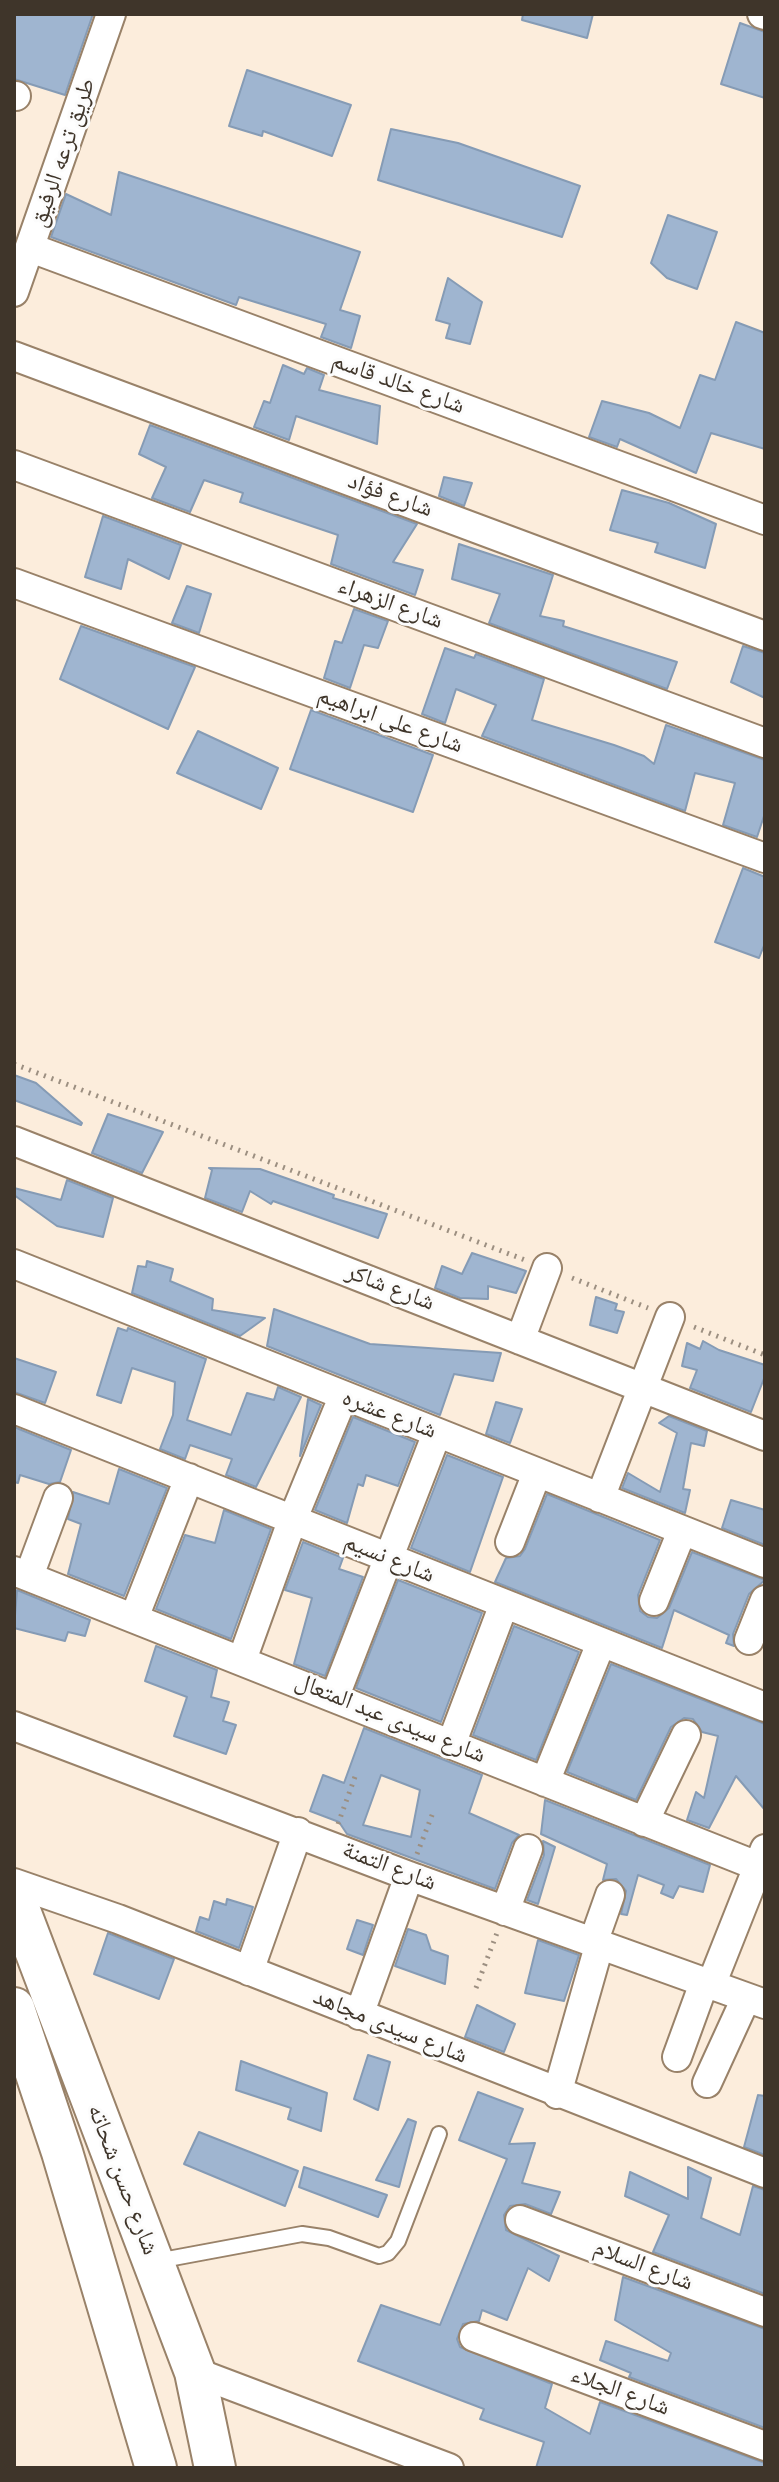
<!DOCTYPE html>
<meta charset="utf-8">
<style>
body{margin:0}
#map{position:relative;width:779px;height:2482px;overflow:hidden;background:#fceddc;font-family:"Roboto Condensed",sans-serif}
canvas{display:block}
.frame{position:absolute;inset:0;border:16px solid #3f352a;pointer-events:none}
</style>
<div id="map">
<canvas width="779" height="2482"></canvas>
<div class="frame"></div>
</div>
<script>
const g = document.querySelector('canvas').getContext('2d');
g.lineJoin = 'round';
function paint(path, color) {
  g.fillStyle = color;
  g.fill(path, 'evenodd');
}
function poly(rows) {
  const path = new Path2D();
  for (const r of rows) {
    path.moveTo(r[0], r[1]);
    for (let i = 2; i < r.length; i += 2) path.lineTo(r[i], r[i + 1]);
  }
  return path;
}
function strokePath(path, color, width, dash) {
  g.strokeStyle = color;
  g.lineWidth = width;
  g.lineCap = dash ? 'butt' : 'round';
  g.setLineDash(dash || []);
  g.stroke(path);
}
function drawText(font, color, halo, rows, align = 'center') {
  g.font = font + ' "Roboto Condensed","Noto Naskh Arabic",sans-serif';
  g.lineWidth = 6;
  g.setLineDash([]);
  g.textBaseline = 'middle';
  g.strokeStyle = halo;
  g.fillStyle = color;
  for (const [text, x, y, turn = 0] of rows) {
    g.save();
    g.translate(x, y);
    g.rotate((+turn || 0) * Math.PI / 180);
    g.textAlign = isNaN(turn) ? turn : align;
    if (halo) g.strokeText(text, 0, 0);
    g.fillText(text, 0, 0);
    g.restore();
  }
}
const building = poly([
 [14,14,93,14,65,95,14,79,14,14],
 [523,14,593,14,587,38,522,20,523,14],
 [740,23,765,32,765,98,721,84,740,23],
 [247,70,351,105,332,156,263,131,262,136,229,126,247,70],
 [391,129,458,143,580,186,562,237,378,180,391,129],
 [119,172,360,252,340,310,360,316,351,348,321,337,326,324,239,297,236,305,51,237,66,194,111,215,119,172],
 [668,215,717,232,697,289,667,278,651,263,668,215],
 [448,278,482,302,470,344,446,338,450,324,436,320,448,278],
 [736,322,765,333,765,449,711,433,696,473,620,439,617,447,589,437,602,401,649,413,680,428,700,375,715,380,736,322],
 [283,365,304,374,307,368,324,375,319,390,380,406,377,444,296,416,289,440,254,427,264,401,270,403,283,365],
 [150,425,417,524,393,562,423,570,415,595,331,564,338,535,240,502,243,493,204,480,190,512,152,498,166,467,139,454,150,425],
 [444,477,472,483,464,506,439,496,444,477],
 [622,490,669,503,716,524,705,568,655,552,658,543,610,530,622,490],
 [103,516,181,545,169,579,128,559,121,589,85,577,103,516],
 [459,544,553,575,540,616,564,621,563,626,677,662,667,689,489,623,500,594,452,579,459,544],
 [187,586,211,594,199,633,172,623,187,586],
 [354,609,388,621,378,648,364,645,350,688,324,678,335,641,342,643,354,609],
 [81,626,195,667,168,729,60,679,81,626],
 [743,646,765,653,765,698,731,682,743,646],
 [445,648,474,658,476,654,544,679,532,720,614,745,644,756,654,764,666,725,765,760,765,813,757,837,723,825,735,783,695,773,685,811,482,736,496,705,456,689,445,723,422,714,445,648],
 [311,710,433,755,413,812,290,769,311,710],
 [198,731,278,768,261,809,177,773,198,731],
 [743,868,765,877,765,943,759,958,715,942,743,868],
 [14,1075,36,1083,82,1123,81,1125,14,1100,14,1075],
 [108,1114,163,1132,142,1173,92,1153,108,1114],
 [209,1168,260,1169,334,1195,333,1198,387,1214,378,1238,273,1201,271,1204,250,1191,242,1212,205,1198,212,1170,209,1168],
 [67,1180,113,1198,103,1237,57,1226,14,1195,14,1188,61,1200,67,1180],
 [472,1253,526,1271,516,1293,488,1286,488,1299,460,1298,435,1288,442,1266,462,1274,472,1253],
 [147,1261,173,1269,170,1281,213,1299,212,1310,265,1318,240,1336,132,1293,138,1266,146,1267,147,1261],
 [596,1297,617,1304,615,1310,624,1312,617,1333,590,1325,596,1297],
 [274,1309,370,1344,501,1353,493,1381,454,1374,440,1415,267,1346,274,1309],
 [118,1328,127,1331,128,1328,206,1359,187,1420,231,1435,247,1393,274,1400,278,1387,301,1397,256,1487,226,1475,232,1459,190,1445,185,1459,160,1449,173,1415,175,1382,132,1368,121,1403,97,1395,118,1328],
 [703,1341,719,1350,765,1365,765,1376,751,1412,690,1388,697,1370,682,1366,687,1343,700,1349,703,1341],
 [14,1358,56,1372,45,1403,14,1392,14,1358],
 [308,1399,321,1405,300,1456,308,1399],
 [496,1402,522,1409,510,1443,486,1434,496,1402],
 [669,1416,707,1431,704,1446,691,1443,683,1489,690,1490,685,1513,622,1488,628,1473,660,1492,677,1433,659,1423,669,1416],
 [353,1417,415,1442,398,1486,366,1475,363,1486,358,1484,347,1523,315,1510,353,1417],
 [14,1427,71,1450,60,1482,49,1484,20,1475,18,1483,14,1482,14,1427],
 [447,1455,503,1477,470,1572,411,1548,447,1455],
 [119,1469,167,1488,124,1596,68,1574,81,1524,68,1519,73,1492,109,1504,119,1469],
 [547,1494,660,1540,638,1595,640,1611,648,1617,657,1618,669,1608,692,1552,765,1580,749,1594,733,1634,734,1646,726,1643,729,1635,674,1610,662,1648,495,1582,506,1558,520,1556,525,1549,547,1494],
 [731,1500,765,1510,765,1545,722,1528,731,1500],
 [224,1510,271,1529,231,1639,156,1609,185,1535,215,1543,224,1510],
 [303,1542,343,1558,339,1569,363,1577,325,1676,294,1664,312,1598,285,1590,303,1542],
 [398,1580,482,1613,441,1722,356,1688,398,1580],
 [17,1590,90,1620,85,1636,68,1632,65,1641,14,1628,17,1590],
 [514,1626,579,1652,536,1760,473,1735,514,1626],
 [156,1646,217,1670,211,1697,229,1702,223,1721,236,1725,226,1754,174,1736,187,1697,145,1681,156,1646],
 [611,1664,765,1724,765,1810,736,1776,709,1828,687,1820,696,1792,704,1798,718,1736,702,1732,693,1719,684,1718,671,1727,636,1800,567,1772,611,1664],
 [364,1728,482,1775,469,1813,519,1835,512,1843,495,1889,347,1834,339,1822,310,1811,323,1775,344,1783,364,1728],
 [381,1775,420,1790,411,1837,363,1825,381,1775],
 [545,1800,710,1865,703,1892,679,1886,673,1898,661,1893,664,1885,638,1875,627,1915,621,1914,626,1891,616,1879,603,1880,607,1864,541,1834,545,1800],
 [543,1841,555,1847,538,1904,527,1900,544,1855,543,1841],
 [227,1899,253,1907,239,1948,196,1931,200,1917,209,1920,214,1901,226,1905,227,1899],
 [357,1920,373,1925,363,1955,347,1949,357,1920],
 [408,1929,426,1935,431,1950,448,1956,445,1984,395,1966,408,1929],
 [108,1933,174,1959,159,1999,94,1974,108,1933],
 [538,1940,579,1955,564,2001,525,1993,538,1940],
 [477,2005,515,2024,504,2052,465,2037,477,2005],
 [368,2055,390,2062,378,2110,354,2099,368,2055],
 [241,2061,327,2093,321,2131,288,2119,291,2108,236,2090,241,2061],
 [478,2092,523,2109,509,2144,535,2143,522,2183,560,2192,551,2214,525,2204,510,2206,504,2215,506,2230,559,2256,549,2281,528,2268,507,2320,482,2310,479,2321,463,2324,457,2339,460,2347,552,2384,545,2408,590,2434,600,2402,765,2463,765,2468,536,2468,544,2442,480,2419,484,2409,358,2361,381,2305,440,2325,507,2159,459,2140,478,2092],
 [758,2095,765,2096,765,2155,744,2147,758,2095],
 [408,2119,416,2122,399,2187,376,2180,408,2119],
 [199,2132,298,2171,285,2206,184,2164,199,2132],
 [304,2167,387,2195,378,2217,299,2187,304,2167],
 [688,2167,711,2178,701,2218,740,2235,753,2186,765,2190,765,2294,653,2252,669,2215,625,2196,630,2172,688,2199,688,2167],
 [623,2277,765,2329,765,2428,629,2377,631,2373,600,2360,606,2341,668,2361,671,2353,615,2320,623,2277]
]);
paint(building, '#9fb5d0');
strokePath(building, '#859bb5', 2);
const lane = poly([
 [157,2261,302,2234,329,2238,379,2256,388,2253,398,2241,439,2134]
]);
const street = poly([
 [762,14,765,15],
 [14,96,16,96],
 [31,248,765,520],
 [14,292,111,14],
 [14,356,765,636],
 [14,465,765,743],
 [14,583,765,858],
 [14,1141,765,1436],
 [14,1264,765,1563],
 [520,1340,547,1268],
 [14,1409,765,1707],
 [600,1498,670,1317],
 [510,1542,537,1473],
 [14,1571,765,1869],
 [29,1576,58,1498],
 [654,1601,682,1531],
 [134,1618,189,1478],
 [749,1640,765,1600],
 [242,1660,292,1521,343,1397],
 [335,1696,437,1433],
 [14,1726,409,1876,765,2004],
 [452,1742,504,1604],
 [545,1782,601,1643],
 [644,1822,686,1735],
 [14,1883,118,1919,765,2173],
 [505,1911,528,1849],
 [593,1943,610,1895],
 [249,1971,298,1832],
 [711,1985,765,1849],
 [359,2015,409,1876],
 [677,2057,704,1983],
 [707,2083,746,1998],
 [557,2094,599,1946],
 [520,2220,765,2312],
 [474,2337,765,2446],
 [195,2372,449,2468]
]);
const secondary = poly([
 [14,1895,195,2372,215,2468],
 [14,2008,62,2152,156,2468]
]);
strokePath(lane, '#998269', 18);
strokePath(street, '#998269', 32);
strokePath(secondary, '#998269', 44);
strokePath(poly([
 [14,1064,525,1260],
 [572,1278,648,1308],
 [694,1327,765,1355],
 [338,1824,356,1774],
 [417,1854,434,1810],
 [476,1988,497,1933]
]), '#9c8f81', 5, [2, 6]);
strokePath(lane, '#fff', 14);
strokePath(street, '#fff', 28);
strokePath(secondary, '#fff', 40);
drawText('24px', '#3f352a', '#fcfcfc', [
 ["طريق ترعه الرفيق",64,153,-71],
 ["شارع خالد قاسم",398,384,20],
 ["شارع فؤاد",390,496,20],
 ["شارع الزهراء",390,604,20],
 ["شارع على ابراهيم",390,721,20],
 ["شارع شاكر",390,1288,21],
 ["شارع عشره",389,1415,21],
 ["شارع نسيم",389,1559,22],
 ["شارع سيدى عبد المتعال",390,1719,22],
 ["شارع التمنة",389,1867,21],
 ["شارع سيدى مجاهد",390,2027,22],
 ["شارع حسن شحاته",122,2180,69],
 ["شارع السلام",643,2266,21],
 ["شارع الجلاء",620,2392,20]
]);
</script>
